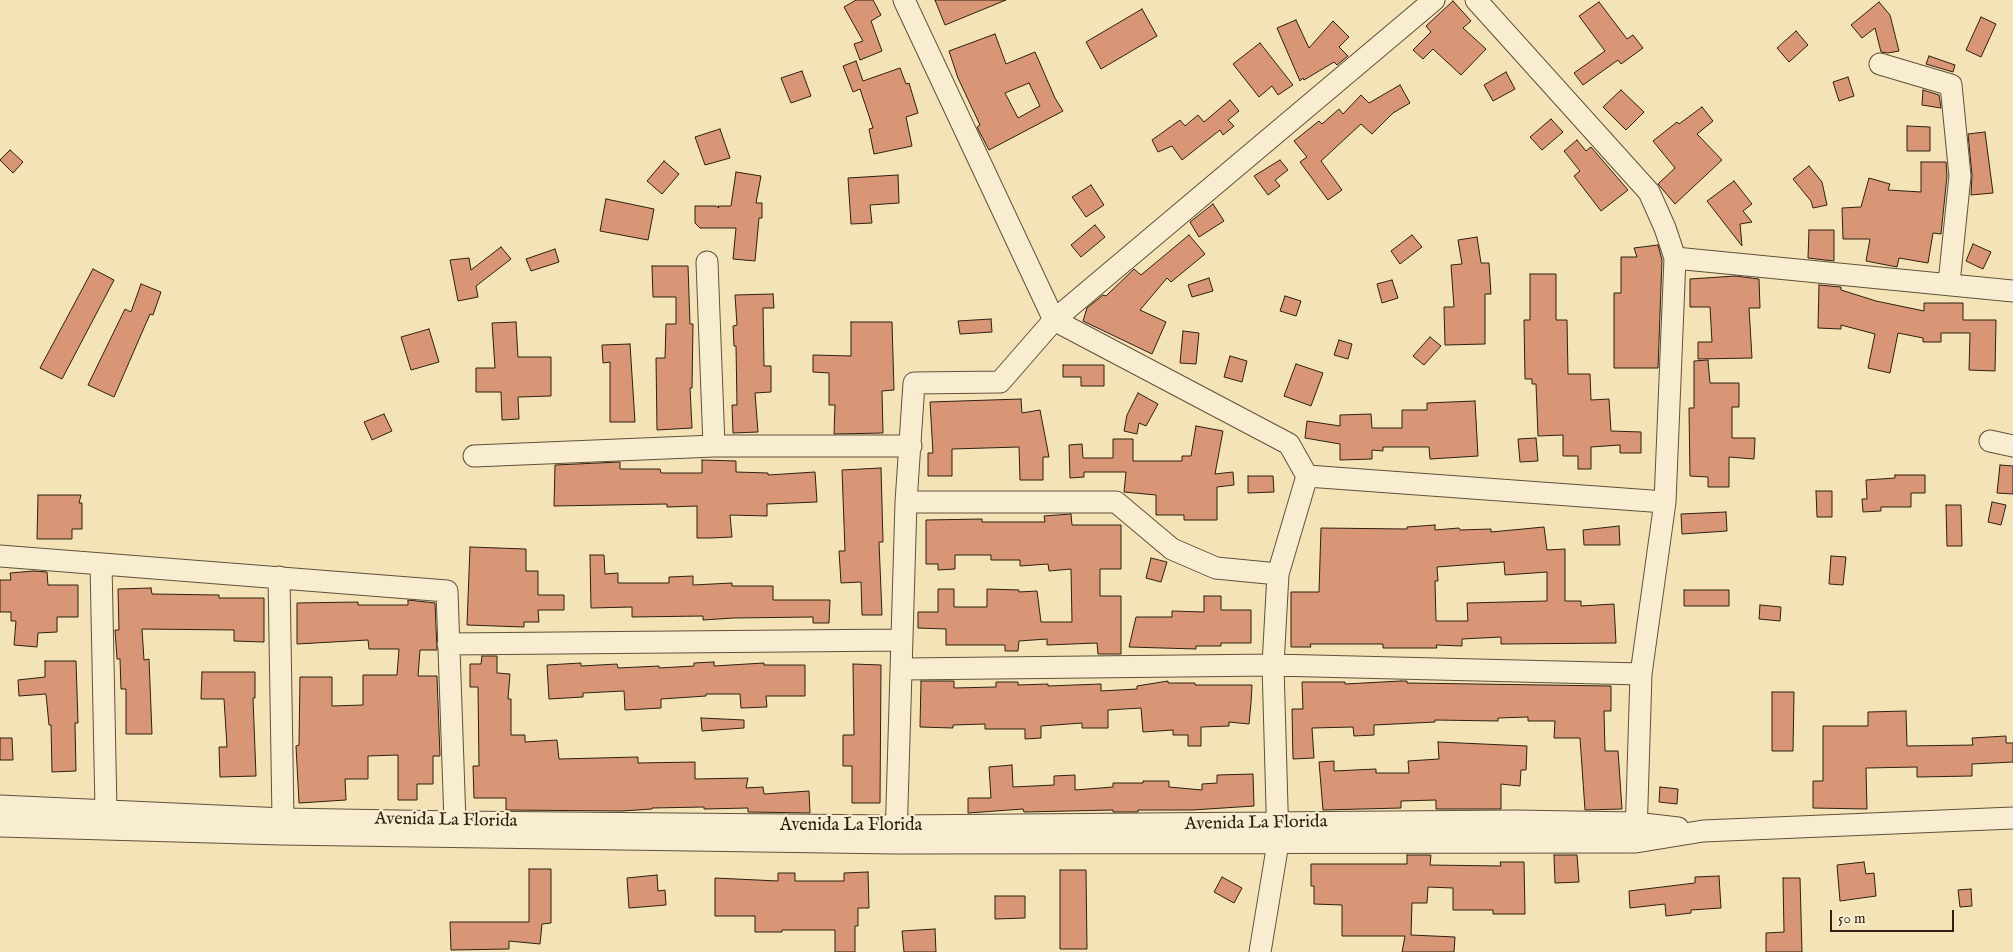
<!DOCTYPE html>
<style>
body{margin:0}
#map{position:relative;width:2013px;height:952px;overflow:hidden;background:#f4e3b6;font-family:"IM FELL English",serif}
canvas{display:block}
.scale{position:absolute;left:1830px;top:910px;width:124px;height:22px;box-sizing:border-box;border:2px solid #2d2010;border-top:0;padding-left:6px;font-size:15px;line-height:18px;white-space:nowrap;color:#2d2010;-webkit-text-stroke:4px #f8edd0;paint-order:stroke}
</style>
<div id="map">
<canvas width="2013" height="952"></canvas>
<div class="scale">50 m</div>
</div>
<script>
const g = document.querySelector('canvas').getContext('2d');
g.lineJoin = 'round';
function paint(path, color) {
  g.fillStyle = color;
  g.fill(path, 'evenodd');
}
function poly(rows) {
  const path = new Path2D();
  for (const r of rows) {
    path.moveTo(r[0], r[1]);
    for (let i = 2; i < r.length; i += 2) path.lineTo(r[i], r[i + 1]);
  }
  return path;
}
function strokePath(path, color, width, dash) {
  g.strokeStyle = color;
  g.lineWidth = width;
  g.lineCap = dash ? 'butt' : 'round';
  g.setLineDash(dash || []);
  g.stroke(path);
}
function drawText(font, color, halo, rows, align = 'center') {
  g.font = font + ' "IM FELL English",serif';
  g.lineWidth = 4.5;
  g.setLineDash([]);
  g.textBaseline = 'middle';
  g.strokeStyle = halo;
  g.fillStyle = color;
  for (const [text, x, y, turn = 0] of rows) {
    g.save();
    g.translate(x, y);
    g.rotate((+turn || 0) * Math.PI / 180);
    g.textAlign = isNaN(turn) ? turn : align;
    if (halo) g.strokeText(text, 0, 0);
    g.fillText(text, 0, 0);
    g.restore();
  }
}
const building = poly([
 [856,0,873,0,881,15,871,21,882,51,860,60,854,44,863,41,844,7,856,0],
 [935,0,1006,0,945,25,935,0],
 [1453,1,1471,21,1463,28,1486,49,1461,75,1433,49,1423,59,1413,50,1431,32,1426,26,1453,1],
 [1599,2,1627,39,1633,35,1643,48,1621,64,1618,60,1583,85,1574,73,1605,51,1579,16,1599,2],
 [1879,2,1890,15,1899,51,1888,53,1881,52,1875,28,1862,38,1851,25,1879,2],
 [1142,9,1157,36,1101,69,1086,42,1142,9],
 [1981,17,1996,24,1981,57,1966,50,1981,17],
 [1296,20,1309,48,1333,21,1349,37,1339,47,1348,56,1337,65,1334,62,1304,80,1303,78,1300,81,1277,28,1296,20],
 [1796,31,1808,45,1789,62,1777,48,1796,31],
 [995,34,1006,64,1035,52,1055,98,1063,111,989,150,977,127,980,125,958,78,949,51,995,34],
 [1029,83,1040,106,1018,118,1005,93,1029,83],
 [1260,43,1293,85,1278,95,1272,86,1259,97,1233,64,1260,43],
 [1929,56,1955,65,1953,72,1926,64,1929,56],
 [856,61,863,81,900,68,906,84,909,83,918,113,906,117,912,146,874,154,869,129,873,128,860,89,853,92,843,66,856,61],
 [802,71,811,96,791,103,781,78,802,71],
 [1506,72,1515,89,1493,101,1484,85,1506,72],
 [1848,77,1854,96,1839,101,1833,82,1848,77],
 [1400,85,1410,103,1393,113,1372,134,1361,124,1321,161,1342,190,1328,200,1300,162,1307,157,1294,141,1319,121,1322,124,1339,109,1343,114,1361,95,1369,103,1400,85],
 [1621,90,1644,112,1626,130,1603,107,1621,90],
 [1923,90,1939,95,1941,108,1922,105,1923,90],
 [1230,100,1239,111,1228,120,1234,126,1223,135,1220,130,1182,160,1172,146,1158,152,1152,140,1180,120,1185,126,1198,115,1204,122,1230,100],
 [1702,107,1713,121,1697,134,1722,160,1675,204,1658,184,1675,168,1653,141,1677,122,1679,124,1702,107],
 [1551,119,1563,132,1542,150,1530,137,1551,119],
 [1907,126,1930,127,1930,151,1907,151,1907,126],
 [720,129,730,158,705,165,695,137,720,129],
 [1985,132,1993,193,1971,195,1972,175,1968,134,1985,132],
 [1577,140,1586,151,1591,147,1628,190,1601,211,1574,176,1580,171,1564,151,1577,140],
 [10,150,23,162,13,173,0,160,10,150],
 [1280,160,1288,170,1275,180,1280,186,1268,195,1254,176,1280,160],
 [664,161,679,174,662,194,647,181,664,161],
 [1921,162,1946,162,1947,176,1941,234,1933,233,1928,263,1899,258,1897,267,1866,261,1870,239,1843,239,1842,208,1861,207,1869,178,1890,184,1888,190,1921,192,1921,162],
 [1809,166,1822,182,1827,205,1813,208,1811,201,1793,179,1809,166],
 [736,172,761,176,756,203,762,203,762,218,759,218,755,261,733,259,736,228,700,228,695,223,695,206,716,206,719,208,718,206,731,206,736,172],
 [898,175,899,203,870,205,872,223,851,224,848,178,898,175],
 [1734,181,1752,204,1743,211,1752,222,1740,224,1742,246,1707,201,1734,181],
 [1091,185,1104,205,1086,217,1072,197,1091,185],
 [606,199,654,209,648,240,600,231,606,199],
 [1213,204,1224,221,1199,237,1190,222,1213,204],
 [1095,225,1105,237,1081,257,1071,245,1095,225],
 [1809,230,1834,230,1834,261,1808,258,1809,230],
 [1189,235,1205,254,1171,282,1167,278,1140,310,1166,322,1152,354,1083,321,1087,308,1103,295,1106,296,1134,269,1141,275,1189,235],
 [1412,235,1422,247,1400,264,1391,251,1412,235],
 [1477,237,1481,263,1489,263,1491,294,1485,294,1485,344,1445,345,1444,307,1454,307,1451,265,1462,264,1458,240,1477,237],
 [1973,244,1991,252,1983,269,1966,261,1973,244],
 [1658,245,1662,260,1658,368,1614,368,1614,293,1621,293,1621,257,1637,257,1634,248,1658,245],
 [501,247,511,259,476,286,478,297,458,301,450,260,469,258,471,270,501,247],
 [555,249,559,262,531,271,526,259,555,249],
 [652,266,688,266,690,324,693,324,692,388,690,388,692,428,657,430,656,358,665,358,666,324,676,324,676,297,653,297,652,266],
 [93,269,114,280,62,379,40,368,93,269],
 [1530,274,1556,274,1556,320,1567,320,1568,374,1590,374,1591,400,1609,399,1611,431,1641,432,1641,453,1620,453,1620,445,1591,447,1591,469,1578,469,1578,456,1563,456,1563,435,1538,436,1536,384,1532,384,1532,379,1525,379,1524,320,1530,320,1530,274],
 [1735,276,1759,279,1760,308,1749,308,1752,358,1698,359,1698,342,1712,342,1710,307,1690,307,1690,279,1735,276],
 [1209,278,1213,291,1192,297,1188,285,1209,278],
 [1392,280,1398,298,1382,303,1377,284,1392,280],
 [141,284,161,292,153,315,150,314,114,397,88,385,125,309,131,312,141,284],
 [1819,285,1841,287,1841,290,1876,301,1924,311,1924,303,1963,303,1963,320,1996,320,1995,371,1969,370,1970,333,1941,333,1941,342,1923,342,1923,338,1898,333,1890,373,1868,368,1875,334,1841,325,1841,329,1818,328,1819,285],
 [773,294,774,308,763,308,764,366,771,366,771,392,755,393,758,432,733,433,732,405,737,405,736,346,734,346,733,326,737,325,735,295,773,294],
 [1285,296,1301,301,1296,316,1280,311,1285,296],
 [991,319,992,332,960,334,958,321,991,319],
 [516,322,518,357,551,357,551,396,518,397,519,419,502,420,501,392,476,392,476,368,495,368,492,323,516,322],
 [851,322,892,322,894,390,882,391,883,433,834,434,835,405,829,405,829,373,813,372,813,355,851,356,851,322],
 [429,329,439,362,411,370,401,337,429,329],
 [1183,331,1199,333,1196,364,1180,363,1183,331],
 [1430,337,1441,346,1424,365,1413,356,1430,337],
 [1339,340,1352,344,1348,359,1334,355,1339,340],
 [630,344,635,422,610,422,610,362,603,363,602,345,630,344],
 [1230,356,1247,361,1242,382,1224,377,1230,356],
 [1708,360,1710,383,1739,383,1739,407,1732,407,1732,438,1755,438,1754,459,1729,457,1729,487,1708,487,1708,477,1690,476,1689,408,1694,408,1694,361,1708,360],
 [1296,364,1323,373,1311,406,1284,396,1296,364],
 [1063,365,1104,365,1104,386,1081,386,1081,377,1063,377,1063,365],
 [1138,393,1158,404,1146,426,1139,423,1137,434,1124,431,1127,415,1138,393],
 [1021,399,1022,413,1040,410,1049,457,1043,457,1043,480,1020,480,1019,447,952,449,952,476,928,476,928,453,933,453,930,402,1021,399],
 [1475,401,1478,456,1430,459,1429,447,1383,447,1383,451,1372,450,1372,459,1340,460,1340,444,1305,438,1307,421,1340,426,1340,415,1371,414,1372,428,1402,428,1402,410,1427,410,1427,403,1475,401],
 [384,414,392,431,372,440,364,422,384,414],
 [1196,426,1223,431,1215,474,1233,472,1234,485,1217,487,1217,520,1184,520,1184,515,1156,515,1156,495,1124,492,1126,472,1084,472,1084,477,1070,478,1069,445,1082,444,1083,458,1113,458,1113,439,1133,439,1133,461,1182,461,1182,456,1191,456,1196,426],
 [1536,438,1538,461,1520,462,1518,439,1536,438],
 [702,460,736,461,736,472,768,473,768,475,815,472,817,502,767,504,767,516,730,515,732,537,711,538,697,538,697,506,667,507,667,504,554,506,555,465,620,462,620,469,660,469,661,473,702,473,702,460],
 [2000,465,2013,466,2013,494,1997,493,2000,465],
 [881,468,883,542,879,542,882,615,862,615,861,582,841,583,839,551,845,551,842,470,881,468],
 [1895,475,1925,475,1925,493,1911,493,1911,507,1881,507,1881,511,1863,512,1862,499,1867,499,1866,480,1895,478,1895,475],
 [1248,476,1273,476,1274,492,1248,493,1248,476],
 [1816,491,1832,491,1832,517,1817,517,1816,491],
 [38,495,81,495,79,503,82,503,82,529,72,529,72,539,37,539,38,495],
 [1992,502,2006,505,2001,525,1988,522,1992,502],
 [1946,505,1961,505,1962,546,1947,546,1946,505],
 [1726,512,1727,531,1682,534,1681,514,1726,512],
 [1071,514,1072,525,1121,525,1121,569,1100,569,1100,596,1121,596,1121,654,1098,654,1097,643,1047,645,1047,639,1019,641,1018,651,1005,651,1005,645,946,645,946,629,918,628,918,612,938,612,938,589,954,589,954,607,987,607,987,589,1019,590,1019,592,1037,591,1041,622,1072,622,1071,569,1049,571,1048,564,1020,566,1020,560,991,560,991,555,955,555,955,569,938,570,938,564,926,564,926,520,982,519,982,522,1045,522,1044,516,1071,514],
 [1435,525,1435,530,1459,528,1460,530,1491,529,1491,532,1544,527,1547,550,1565,549,1565,601,1581,601,1581,606,1614,604,1616,643,1501,644,1501,637,1462,639,1462,646,1436,645,1437,648,1383,648,1383,644,1310,644,1311,647,1291,647,1291,592,1319,592,1321,528,1407,529,1407,527,1435,525],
 [1504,562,1505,575,1547,572,1547,601,1467,603,1468,621,1436,621,1435,581,1438,581,1437,567,1504,562],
 [1619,526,1620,545,1584,545,1583,530,1619,526],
 [470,547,526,549,526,571,538,571,538,595,564,595,564,610,538,610,539,622,524,622,524,627,467,625,470,547],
 [590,555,604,555,605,574,618,573,618,583,669,583,669,577,693,576,693,585,732,583,732,586,773,586,773,600,830,600,829,623,813,623,813,617,733,618,703,620,703,616,632,617,632,607,591,608,590,555],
 [1831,556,1846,557,1843,585,1829,584,1831,556],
 [1151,558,1167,562,1161,582,1146,578,1151,558],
 [34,571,47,572,48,585,78,585,78,617,57,617,57,632,38,633,37,647,14,645,16,621,11,621,11,612,0,612,0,580,11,580,10,573,34,571],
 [151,588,152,594,219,595,219,598,264,598,264,642,234,641,234,630,142,629,144,660,149,659,152,734,126,734,126,689,121,689,120,659,117,659,115,630,119,630,118,589,151,588],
 [1684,590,1729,590,1729,606,1684,606,1684,590],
 [1204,596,1221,596,1221,610,1251,610,1251,643,1221,643,1221,646,1196,646,1196,649,1129,647,1136,617,1172,617,1172,611,1204,612,1204,596],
 [408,600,435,603,437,650,420,650,418,676,437,676,440,756,433,756,433,784,417,784,417,800,398,800,398,755,368,756,368,779,345,779,346,800,299,803,296,746,299,745,300,677,332,677,332,706,363,705,363,675,397,675,399,649,369,649,368,640,297,644,297,603,358,602,358,605,408,605,408,600],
 [1760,605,1781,607,1780,621,1759,619,1760,605],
 [482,656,497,656,497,673,510,674,508,699,511,699,511,735,525,735,525,742,557,740,559,759,638,757,638,763,695,762,695,779,748,778,746,788,763,787,764,794,809,791,810,813,748,812,748,808,704,809,704,807,652,808,652,809,622,811,506,810,506,798,474,798,473,766,479,766,478,687,470,687,470,664,481,664,482,656],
 [45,661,76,661,78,723,75,723,76,771,52,772,51,725,49,725,46,694,19,696,18,680,45,677,45,661],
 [714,662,714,666,764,663,764,665,805,665,805,696,766,696,767,707,741,708,740,694,706,694,706,696,661,699,661,708,625,710,624,691,583,693,583,697,549,699,547,665,581,663,581,666,617,664,618,668,659,666,659,668,694,666,694,663,714,662],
 [853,664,881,665,880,803,852,803,852,766,843,766,843,735,854,735,853,664],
 [202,672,255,672,255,698,253,698,256,776,220,777,219,747,227,747,224,699,201,699,202,672],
 [921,681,954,681,954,688,996,687,996,682,1018,682,1018,685,1048,684,1048,686,1101,684,1101,691,1137,689,1137,686,1168,681,1168,683,1195,683,1195,685,1252,685,1251,703,1249,724,1229,722,1229,726,1201,727,1201,746,1188,746,1188,735,1173,735,1173,730,1143,732,1141,708,1108,710,1108,728,1082,728,1082,723,1041,726,1041,738,1025,739,1025,729,985,729,985,724,953,725,953,728,920,727,921,681],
 [1401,681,1407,681,1407,683,1611,686,1611,711,1604,711,1605,751,1618,751,1622,809,1585,810,1580,738,1554,738,1555,721,1528,721,1528,717,1498,718,1498,721,1435,720,1435,722,1374,725,1374,735,1354,736,1353,727,1312,728,1314,758,1293,759,1292,709,1303,709,1302,682,1345,682,1345,684,1401,681],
 [1772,692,1794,692,1793,751,1772,751,1772,692],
 [1906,711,1907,746,1973,745,1972,738,2006,736,2006,743,2013,743,2013,762,1972,764,1972,776,1917,777,1917,767,1866,768,1867,809,1813,808,1813,781,1823,781,1823,726,1868,726,1868,712,1906,711],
 [701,718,744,720,744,728,702,731,701,718],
 [0,738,12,738,13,760,0,760,0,738],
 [1438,742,1527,746,1526,770,1521,770,1520,786,1501,784,1501,809,1436,809,1436,800,1401,801,1401,808,1323,810,1319,762,1334,761,1334,771,1376,769,1376,773,1409,773,1408,761,1439,759,1438,742],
 [1012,765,1013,787,1054,785,1054,776,1075,775,1075,790,1113,787,1113,783,1143,783,1143,781,1169,781,1169,787,1202,790,1202,784,1217,783,1217,775,1253,774,1254,806,1192,810,1138,810,1138,812,1113,812,1113,810,1024,812,1023,809,968,813,968,798,991,798,989,767,1012,765],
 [1660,787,1678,789,1677,804,1659,802,1660,787],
 [1407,855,1431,855,1430,865,1501,866,1500,862,1524,862,1525,914,1493,914,1493,910,1453,910,1453,888,1428,887,1427,903,1412,903,1411,935,1455,937,1454,952,1402,952,1405,936,1342,936,1342,905,1314,904,1314,886,1311,886,1311,864,1407,864,1407,855],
 [1554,855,1577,855,1579,882,1555,883,1554,855],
 [1864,862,1866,874,1874,873,1876,896,1840,901,1837,865,1864,862],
 [529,869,551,869,551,923,542,924,540,944,509,941,509,949,451,950,450,922,529,922,529,869],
 [1060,870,1086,870,1087,949,1060,949,1060,870],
 [868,872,869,908,858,908,858,926,855,926,855,952,835,952,835,930,782,930,782,932,755,932,755,916,715,916,715,878,778,881,778,873,795,873,795,881,844,881,844,873,868,872],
 [657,875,658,891,665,890,666,905,629,908,627,878,657,875],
 [1719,876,1721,908,1691,910,1691,913,1666,916,1665,904,1630,908,1629,891,1695,883,1695,877,1719,876],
 [1222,877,1242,888,1234,903,1214,892,1222,877],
 [1783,878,1800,878,1802,952,1766,952,1766,933,1784,932,1783,878],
 [1971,889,1972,906,1960,907,1958,890,1971,889],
 [995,896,1025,896,1025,918,995,919,995,896],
 [935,929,936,952,904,952,902,931,935,929]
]);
paint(building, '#d89677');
strokePath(building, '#2d2010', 1);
const minor = poly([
 [904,0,1054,320,1289,444,1307,476,1278,574,1273,665,1278,843,1260,952],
 [1476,0,1649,192,1665,228,1675,258,1665,502,1641,674,1636,836],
 [1880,64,1951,85,1960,176,1949,283],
 [1675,258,2013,291],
 [707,262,714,446],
 [1990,441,2013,446],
 [474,456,714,446,911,446],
 [1307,476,1665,502],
 [906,502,1116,502,1172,549,1216,568,1278,574],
 [0,556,447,591,455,822],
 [101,564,106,810],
 [279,577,283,819],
 [448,644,902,640],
 [902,669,1273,665,1641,674],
 [0,806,283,819,455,822,895,826,1515,821,1635,823,1678,828],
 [0,826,281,834,896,843,1636,842,1703,831,2013,818],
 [896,840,906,502,914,383,1000,382,1054,320,1434,0]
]);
strokePath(minor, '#5f513a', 23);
strokePath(minor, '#f8edd0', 21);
drawText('18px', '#2d2010', '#f8edd0', [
 ["Avenida La Florida",446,821,1],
 ["Avenida La Florida",1256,824,-1],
 ["Avenida La Florida",851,826]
]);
</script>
